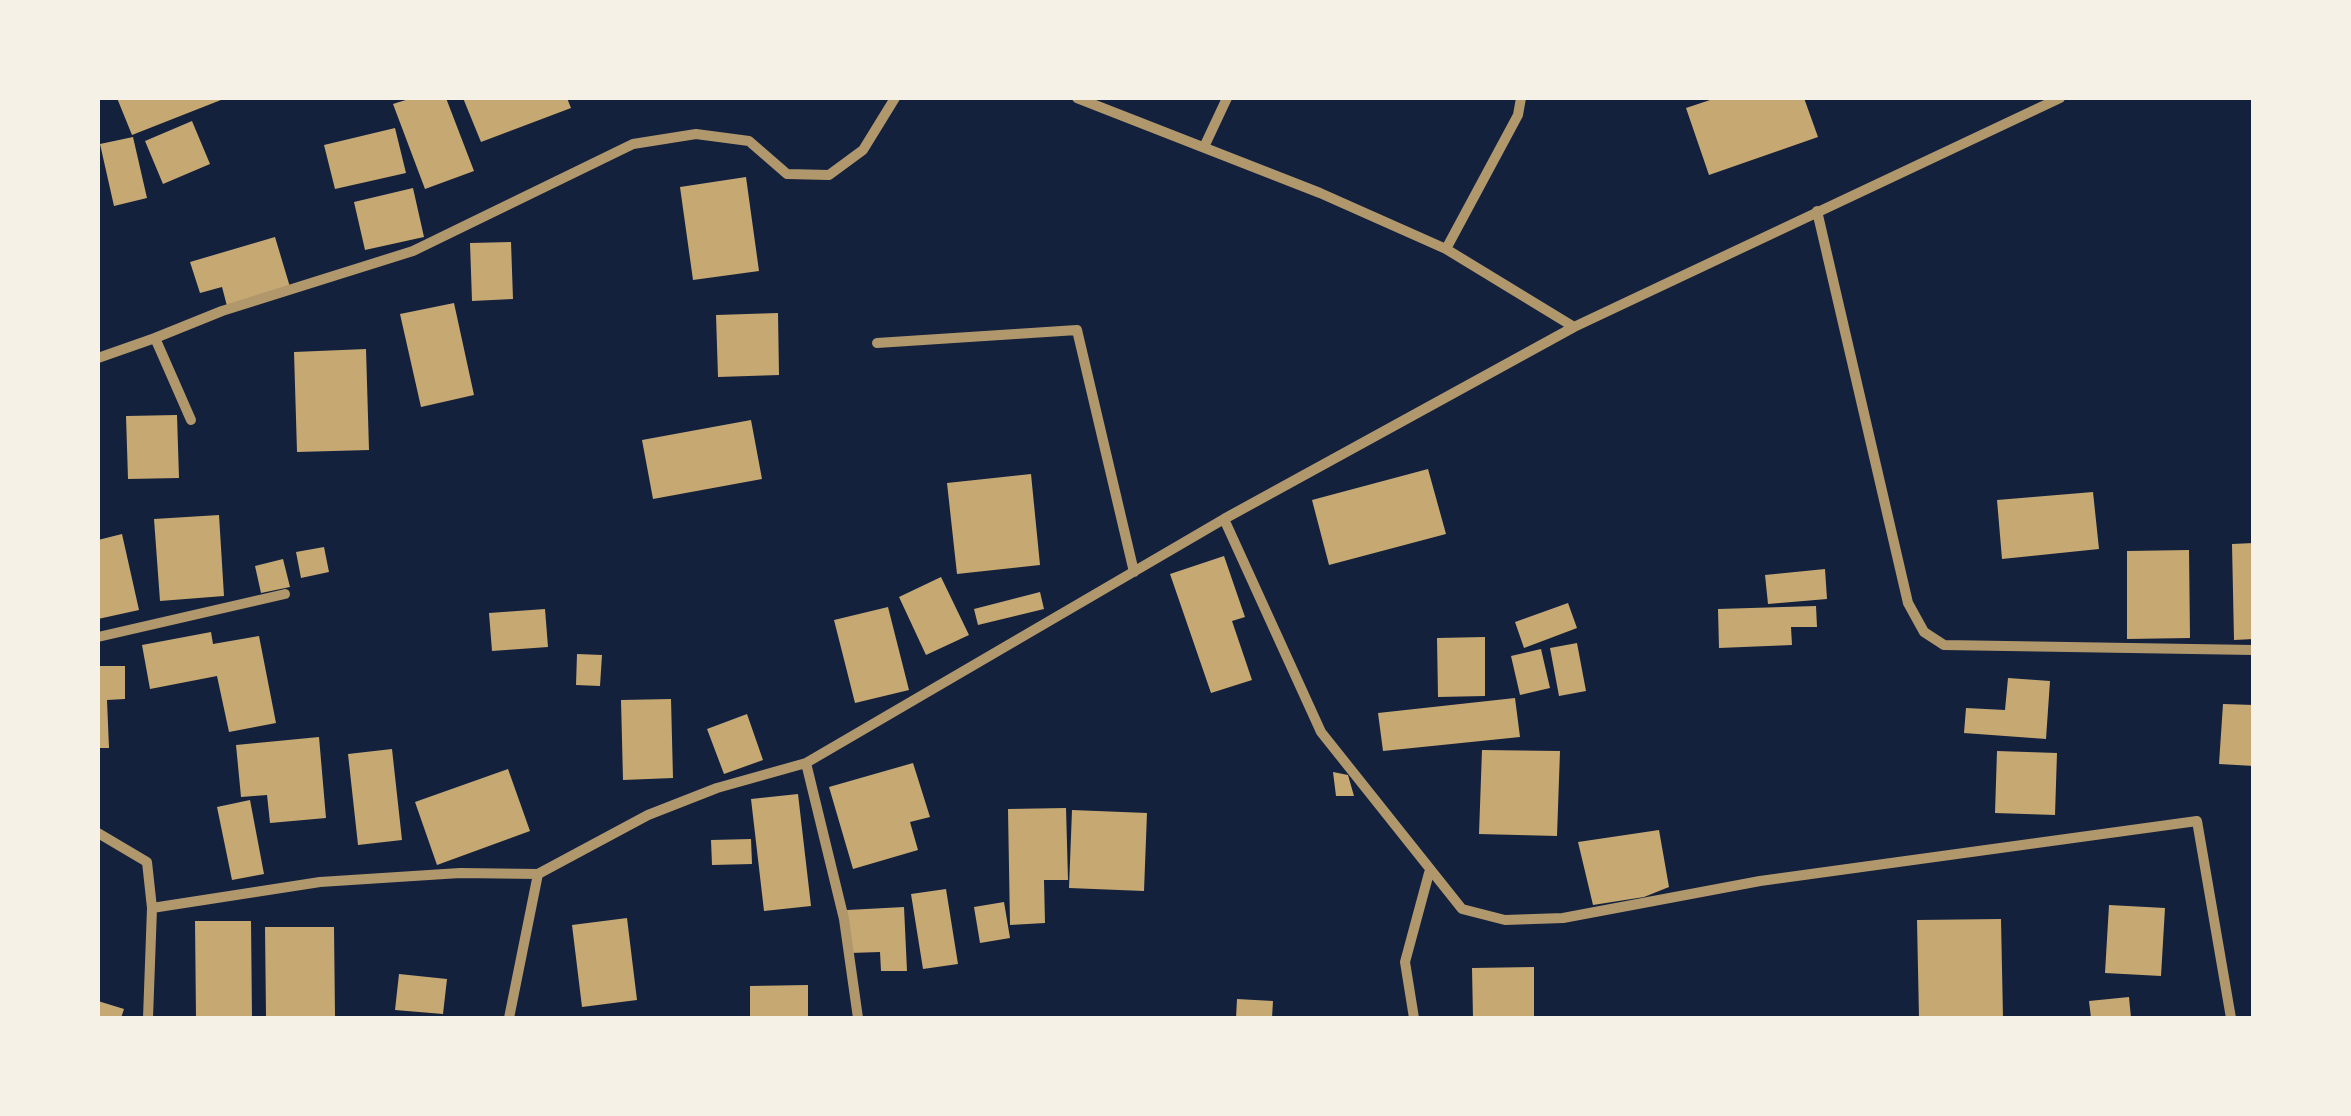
<!DOCTYPE html>
<style>
body{margin:0}
#map{position:relative;width:2351px;height:1116px;overflow:hidden;background:#14213d;font-family:Mulish,sans-serif}
canvas{display:block}
.frame{position:absolute;inset:0;border:100px solid #f6f1e7;pointer-events:none}
</style>
<div id="map">
<canvas width="2351" height="1116"></canvas>
<div class="frame"></div>
</div>
<script>
const g = document.querySelector('canvas').getContext('2d');
g.lineJoin = 'round';
function paint(path, color) {
  g.fillStyle = color;
  g.fill(path, 'evenodd');
}
function poly(rows) {
  const path = new Path2D();
  for (const r of rows) {
    path.moveTo(r[0], r[1]);
    for (let i = 2; i < r.length; i += 2) path.lineTo(r[i], r[i + 1]);
  }
  return path;
}
function strokePath(path, color, width, dash) {
  g.strokeStyle = color;
  g.lineWidth = width;
  g.lineCap = dash ? 'butt' : 'round';
  g.setLineDash(dash || []);
  g.stroke(path);
}
paint(poly([
 [117,98,226,98,132,135],
 [412,98,446,98,474,171,425,189,393,104],
 [463,98,567,98,571,108,481,142],
 [1716,98,1804,98,1818,137,1709,175,1686,108],
 [192,121,210,164,163,184,145,141],
 [395,128,406,173,335,189,324,145],
 [133,137,147,198,114,206,100,144],
 [746,177,759,271,693,280,680,187],
 [413,188,424,237,365,250,354,202],
 [275,237,290,287,227,306,222,287,200,293,190,262],
 [511,242,513,299,472,301,470,243],
 [454,303,474,395,421,407,400,314],
 [778,313,779,375,718,377,716,315],
 [366,349,369,450,297,452,294,352],
 [177,415,179,478,128,479,126,416],
 [751,420,762,479,653,499,642,440],
 [1428,469,1446,534,1329,565,1312,500],
 [1031,474,1040,565,957,574,947,483],
 [2093,492,2099,549,2002,559,1997,500],
 [219,515,224,596,160,601,154,519],
 [122,534,139,610,98,619,98,540],
 [2254,543,2254,639,2234,640,2232,544],
 [324,547,329,572,301,578,296,552],
 [2189,550,2190,638,2127,639,2127,551],
 [1224,556,1245,617,1232,621,1252,680,1211,693,1170,574],
 [283,559,290,587,261,593,255,566],
 [1825,569,1827,599,1768,604,1765,575],
 [941,577,969,635,926,655,899,597],
 [1040,592,1044,609,978,625,974,609],
 [1568,603,1577,628,1524,648,1515,622],
 [1816,606,1817,627,1791,627,1792,645,1719,648,1718,609],
 [888,607,909,690,855,703,834,620],
 [545,609,548,647,492,651,489,613],
 [211,632,213,644,259,636,276,723,229,732,217,676,150,689,142,645],
 [1485,637,1485,696,1438,697,1437,638],
 [1577,643,1586,691,1559,696,1550,648],
 [1541,649,1550,688,1520,695,1511,656],
 [577,654,602,655,600,686,576,685],
 [98,666,125,666,125,699,107,700,109,748,98,748],
 [2008,678,2050,681,2046,739,1964,733,1966,708,2005,710],
 [1515,698,1520,737,1383,751,1378,713],
 [671,699,673,778,623,780,621,700],
 [2223,704,2254,705,2254,766,2219,764],
 [747,714,763,760,724,774,707,729],
 [319,737,326,818,270,823,267,795,241,797,236,745],
 [392,749,402,840,358,845,348,754],
 [1482,750,1560,751,1557,836,1479,834],
 [1997,751,2057,753,2055,815,1995,813],
 [913,763,930,817,910,822,918,850,853,869,829,787],
 [508,769,530,831,437,865,415,802],
 [1333,772,1348,775,1354,796,1336,796],
 [798,794,811,906,764,911,751,799],
 [250,800,264,874,232,880,217,807],
 [1066,808,1068,880,1044,880,1045,923,1010,925,1008,809],
 [1072,810,1147,813,1144,891,1069,888],
 [1659,830,1669,887,1644,897,1593,905,1578,842],
 [751,839,752,864,712,865,711,840],
 [946,889,958,964,923,969,911,894],
 [1004,902,1010,938,980,943,974,907],
 [2109,905,2165,908,2161,976,2105,973],
 [904,907,907,971,881,971,880,952,850,953,847,910],
 [627,918,637,1000,582,1007,572,925],
 [2001,919,2003,1018,1919,1018,1917,920],
 [195,921,251,921,252,1018,196,1018],
 [265,927,334,927,335,1016,266,1016],
 [1534,967,1534,1018,1473,1018,1472,968],
 [399,974,447,979,443,1014,395,1010],
 [808,985,808,1018,750,1018,750,986],
 [2129,997,2131,1018,2091,1018,2089,1001],
 [1237,999,1273,1001,1272,1018,1236,1018],
 [98,1001,124,1009,121,1018,98,1018]
]), '#c6a872');
strokePath(poly([
 [1077,98,1320,193,1446,249,1574,327],
 [1204,147,1227,98],
 [1817,211,1908,603,1924,632,1944,645,2254,650],
 [1446,249,1518,115,1521,98],
 [155,338,222,311,413,251,633,144,696,134,749,141,787,174,829,175,863,150,895,98],
 [877,343,1077,330,1134,572],
 [98,358,155,338,191,420],
 [1224,519,1321,732,1462,909,1505,920,1563,918,1760,881,2197,821,2231,1018],
 [98,637,285,594],
 [806,763,844,919,858,1018],
 [98,833,147,862,152,908,320,882,460,873,538,874,648,815,717,788,806,763,1224,519,1574,327,2060,98],
 [148,1018,152,908],
 [509,1018,538,874],
 [1414,1018,1405,962,1429,873]
]), '#b1986c', 10);
</script>
